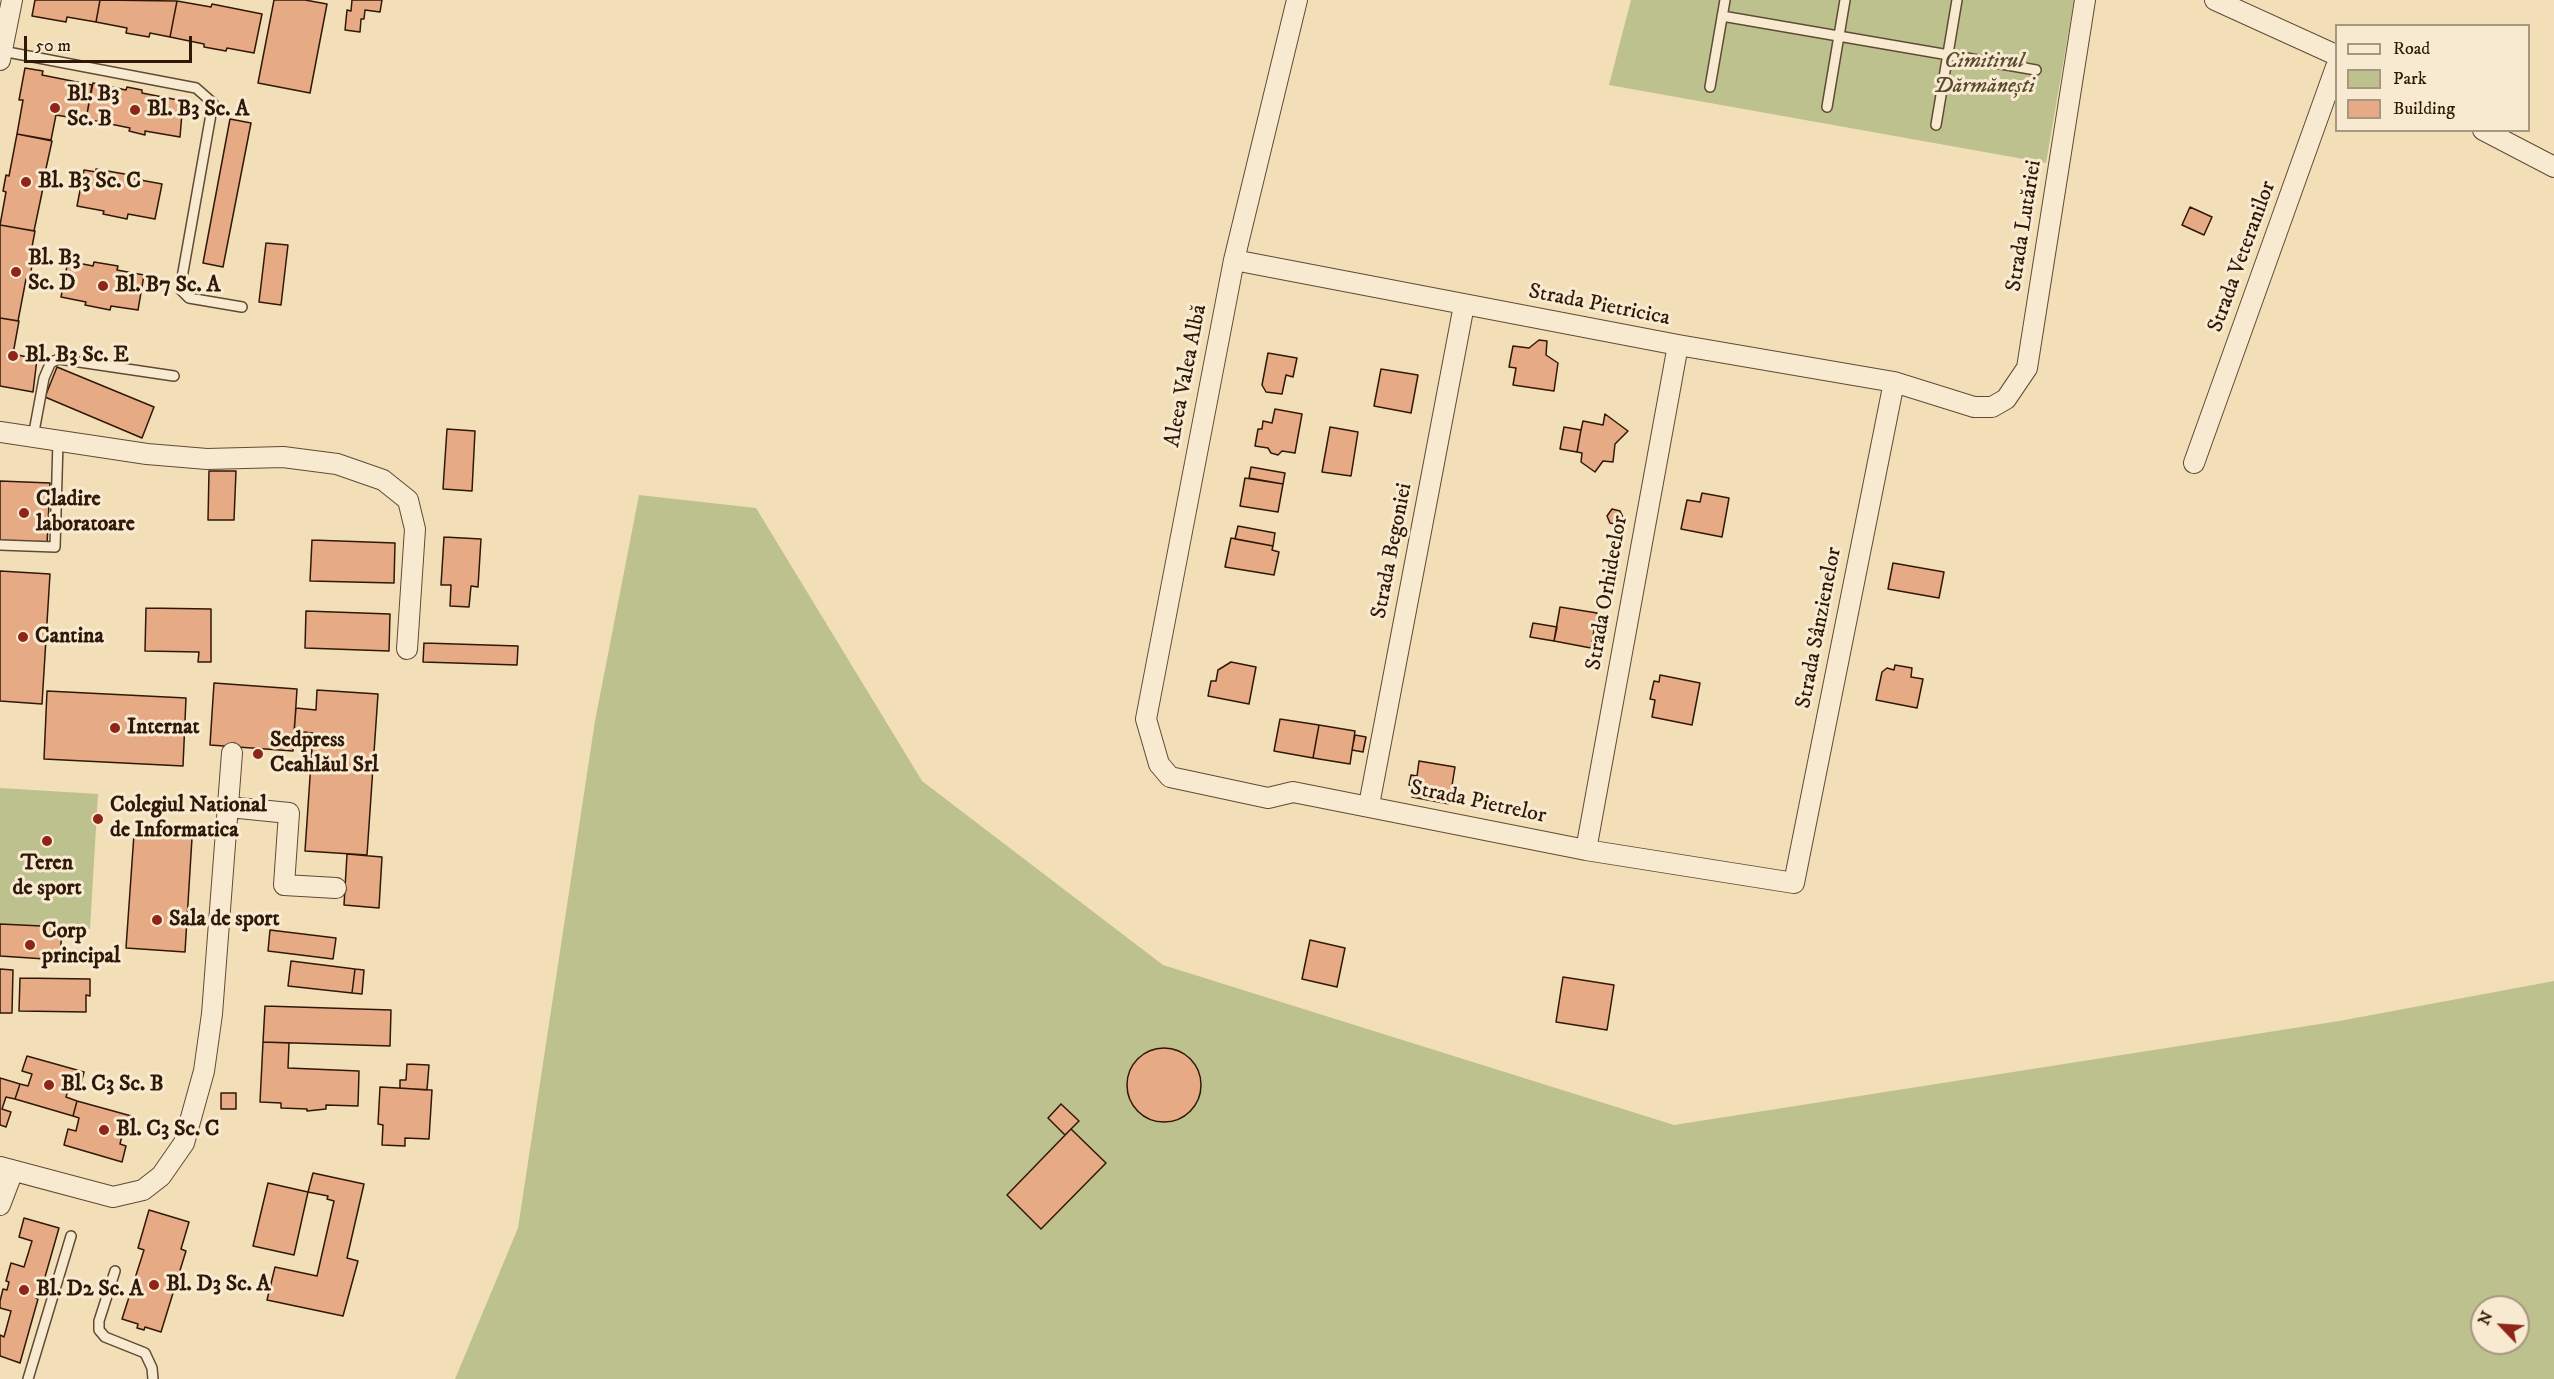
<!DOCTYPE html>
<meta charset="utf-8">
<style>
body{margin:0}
#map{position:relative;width:2554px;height:1379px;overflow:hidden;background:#f3dfb7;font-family:"IM FELL DW Pica",serif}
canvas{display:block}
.legend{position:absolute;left:2335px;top:24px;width:195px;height:108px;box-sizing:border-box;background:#f7ead0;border:2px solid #a79680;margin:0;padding:8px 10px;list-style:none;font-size:18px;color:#301808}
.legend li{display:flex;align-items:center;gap:12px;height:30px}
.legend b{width:30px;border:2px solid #a79680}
.north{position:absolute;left:2470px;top:1295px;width:60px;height:60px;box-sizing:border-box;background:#f7ead0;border:2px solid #a79680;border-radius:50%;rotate:295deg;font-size:16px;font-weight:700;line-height:24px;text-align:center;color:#301808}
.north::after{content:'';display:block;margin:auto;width:21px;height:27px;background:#8f2418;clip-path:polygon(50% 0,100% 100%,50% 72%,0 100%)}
.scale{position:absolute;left:24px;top:36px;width:168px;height:27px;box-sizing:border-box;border:3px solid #301808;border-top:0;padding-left:8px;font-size:18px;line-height:21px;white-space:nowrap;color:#301808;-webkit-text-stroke:4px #f7ead0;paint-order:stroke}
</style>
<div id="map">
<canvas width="2554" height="1379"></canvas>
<ul class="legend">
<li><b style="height:8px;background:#f7ead0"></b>Road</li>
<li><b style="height:16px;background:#bcc18e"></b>Park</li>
<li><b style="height:16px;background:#e6aa84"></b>Building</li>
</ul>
<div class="north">N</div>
<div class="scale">50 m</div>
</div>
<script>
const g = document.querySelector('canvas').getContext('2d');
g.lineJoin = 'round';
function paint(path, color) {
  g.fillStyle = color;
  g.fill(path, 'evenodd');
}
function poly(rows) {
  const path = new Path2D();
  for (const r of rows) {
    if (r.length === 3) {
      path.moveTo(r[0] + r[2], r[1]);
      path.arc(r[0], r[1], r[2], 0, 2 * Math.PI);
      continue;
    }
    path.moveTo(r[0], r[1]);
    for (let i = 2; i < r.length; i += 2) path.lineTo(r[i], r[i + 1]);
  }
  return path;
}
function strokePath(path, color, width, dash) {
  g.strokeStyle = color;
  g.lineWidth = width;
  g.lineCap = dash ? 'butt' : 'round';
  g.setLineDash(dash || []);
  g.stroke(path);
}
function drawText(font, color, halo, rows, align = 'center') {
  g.font = font + ' "IM FELL DW Pica",serif';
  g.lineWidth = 6;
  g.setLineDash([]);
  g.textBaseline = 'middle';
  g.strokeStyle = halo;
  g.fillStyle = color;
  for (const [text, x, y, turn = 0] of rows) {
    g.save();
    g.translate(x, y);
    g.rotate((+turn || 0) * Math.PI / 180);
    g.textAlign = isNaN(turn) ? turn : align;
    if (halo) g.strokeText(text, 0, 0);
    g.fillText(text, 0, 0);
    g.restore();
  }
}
paint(poly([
 [1631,0,2074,0,2046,163,1609,85],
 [639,495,756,508,922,781,1163,965,1674,1125,2339,1021,2554,981,2554,1379,455,1379,518,1228,595,721],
 [2482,1307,2518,1307,2518,1343,2482,1343],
 [0,788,98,794,90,929,0,924]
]), '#bcc18e');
const building = poly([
 [35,0,100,0,96,22,67,17,66,22,32,16,35,0],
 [100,0,177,1,170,37,150,33,149,37,126,33,127,28,96,22,100,0],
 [274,0,305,0,327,4,310,93,258,83,274,0],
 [352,0,382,0,380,12,365,10,364,19,361,19,360,32,345,30,347,10,351,11,352,0],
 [177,1,211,7,212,4,262,14,254,53,227,48,226,51,204,47,204,44,170,37,177,1],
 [25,68,43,71,42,75,92,85,86,120,56,115,51,140,17,134,23,100,19,100,25,68],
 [93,83,126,90,127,87,142,90,142,93,183,101,180,137,145,131,145,135,129,131,130,128,86,119,93,83],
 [230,119,251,123,223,267,203,263,230,119],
 [17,134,52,141,45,173,49,174,46,189,43,188,34,231,0,225,6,192,3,191,6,175,9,176,17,134],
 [96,169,136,176,135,179,162,184,155,219,128,214,127,219,103,214,104,211,77,206,84,170,96,172,96,169],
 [2190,207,2212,217,2204,235,2182,225,2190,207],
 [0,225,35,231,29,263,32,264,30,280,26,279,18,321,0,318,0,225],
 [266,243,288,245,281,305,259,302,266,243],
 [68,261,93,266,94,262,118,266,117,270,144,275,138,310,111,306,110,310,85,305,86,302,61,297,68,261],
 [0,318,19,321,13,354,37,359,33,392,0,386,0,318],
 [1539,340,1547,341,1546,355,1558,363,1554,391,1513,385,1516,368,1509,367,1513,346,1529,348,1539,340],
 [1268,353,1297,358,1293,377,1286,375,1282,394,1266,392,1262,385,1268,353],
 [57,367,154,407,142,438,45,397,57,367],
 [1381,369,1418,375,1411,413,1374,406,1381,369],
 [1275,409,1302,414,1295,453,1282,451,1278,455,1271,453,1268,448,1255,446,1258,429,1262,429,1263,421,1272,423,1275,409],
 [1605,414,1628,431,1615,444,1613,462,1603,461,1595,472,1581,462,1582,453,1577,452,1581,430,1583,421,1603,425,1605,414],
 [1330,427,1358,432,1351,476,1322,472,1330,427],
 [1564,427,1581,430,1577,452,1560,449,1564,427],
 [447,429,475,431,472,491,443,489,447,429],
 [1251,467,1285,473,1283,484,1249,478,1251,467],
 [209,471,236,471,234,520,208,520,209,471],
 [1245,478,1283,484,1278,512,1240,506,1245,478],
 [0,481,50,483,47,545,0,543,0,481],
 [1702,493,1729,498,1722,537,1681,529,1687,500,1700,502,1702,493],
 [1612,509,1620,511,1623,517,1618,525,1610,523,1607,516,1612,509],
 [1238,526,1275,533,1273,546,1235,539,1238,526],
 [444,537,481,539,478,587,471,586,469,607,450,606,451,585,441,585,444,537],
 [1231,538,1273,546,1272,550,1279,552,1274,575,1225,567,1231,538],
 [312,540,395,543,394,583,310,581,312,540],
 [1893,563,1944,572,1939,598,1888,589,1893,563],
 [0,571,50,574,42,704,0,701,0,571],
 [1560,607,1597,613,1591,648,1554,641,1560,607],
 [146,608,211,609,211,662,198,662,199,652,145,651,146,608],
 [306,611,390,614,389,651,305,648,306,611],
 [1533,623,1557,627,1554,641,1530,637,1533,623],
 [424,643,518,646,517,665,423,662,424,643],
 [1231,662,1256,667,1249,704,1208,696,1211,681,1216,681,1218,670,1231,662],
 [1895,665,1912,668,1911,677,1923,679,1917,708,1876,700,1882,672,1887,668,1894,670,1895,665],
 [1660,675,1700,683,1692,725,1652,717,1655,700,1650,699,1654,681,1659,682,1660,675],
 [214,683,297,689,293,751,210,745,214,683],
 [317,690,378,694,367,855,305,851,313,733,294,731,296,708,316,710,317,690],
 [47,691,186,698,183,766,44,759,47,691],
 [1280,719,1319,725,1313,758,1274,751,1280,719],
 [1319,725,1355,731,1350,764,1313,758,1319,725],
 [1355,735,1366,737,1363,752,1352,750,1355,735],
 [1419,761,1455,767,1449,804,1412,797,1414,786,1409,785,1411,775,1417,776,1419,761],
 [134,834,192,838,185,952,126,948,134,834],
 [347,854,382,857,379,908,344,905,347,854],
 [0,924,62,927,60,960,0,956,0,924],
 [270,930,336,938,333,959,268,951,270,930],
 [1310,940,1345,948,1337,987,1302,979,1310,940],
 [291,961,355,969,352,993,288,986,291,961],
 [0,969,13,970,12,1013,0,1013,0,969],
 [355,969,364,970,362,994,352,993,355,969],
 [1563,977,1614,985,1607,1030,1556,1022,1563,977],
 [20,978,90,979,90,996,86,995,86,1012,19,1011,20,978],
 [265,1006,391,1010,390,1046,263,1042,265,1006],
 [263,1042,289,1043,288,1068,359,1071,358,1106,326,1105,326,1109,307,1111,307,1109,281,1108,281,1103,260,1102,263,1042],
 [1164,1085,37],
 [27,1056,84,1072,80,1087,70,1084,66,1097,77,1101,73,1116,15,1099,20,1084,28,1086,32,1074,22,1071,27,1056],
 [407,1064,429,1065,427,1090,400,1088,400,1080,406,1080,407,1064],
 [0,1078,20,1084,15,1099,6,1097,2,1109,11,1112,6,1127,0,1125,0,1078],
 [380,1087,432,1090,429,1139,405,1138,405,1146,382,1145,383,1125,378,1124,380,1087],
 [221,1093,236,1093,236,1109,221,1109,221,1093],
 [77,1101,135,1117,130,1133,123,1131,120,1144,126,1146,122,1162,64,1145,68,1129,76,1131,79,1118,73,1116,77,1101],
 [1061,1104,1079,1121,1065,1135,1048,1118,1061,1104],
 [1071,1129,1106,1163,1041,1229,1007,1195,1071,1129],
 [313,1173,364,1184,347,1258,358,1261,343,1316,267,1300,275,1267,317,1276,334,1201,327,1199,328,1196,308,1192,313,1173],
 [268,1183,308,1192,294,1255,253,1246,268,1183],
 [149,1210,189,1222,181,1249,186,1251,161,1332,145,1327,144,1330,137,1328,138,1324,122,1319,144,1250,138,1248,149,1210],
 [24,1218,59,1228,41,1291,38,1290,36,1298,38,1299,20,1363,0,1356,0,1335,4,1337,11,1311,0,1308,0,1301,3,1289,7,1290,9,1282,6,1281,11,1263,24,1267,32,1241,19,1237,24,1218]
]);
paint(building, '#e6aa84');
strokePath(building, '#301808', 1.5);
const service = poly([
 [1722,16,2036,70],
 [2,51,196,88,213,103,180,289,189,298,242,307],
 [1710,87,1725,0],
 [1827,107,1845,0],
 [1936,125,1957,0],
 [33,437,44,378,50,364,54,361,59,359,174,376],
 [0,545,55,547,58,441],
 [115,1271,99,1321,99,1330,105,1337,145,1353,152,1368,153,1379],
 [28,1379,71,1236]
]);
const minor = poly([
 [1297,0,1234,260,1146,719,1159,764,1170,777,1268,798,1293,792,1586,850,1794,883,1894,382],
 [2215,0,2336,55],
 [0,60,12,0],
 [2483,130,2554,167],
 [1234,260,1678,345,1894,382,1974,407,1992,407,2006,399,2027,368,2085,0],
 [0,432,147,454,207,459,283,457,337,464,383,480,408,500,415,529,407,649],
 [2194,463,2336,67],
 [1369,805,1464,305],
 [229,807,289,813,284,885,336,888],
 [1586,850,1678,345],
 [0,1167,113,1197,143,1190,161,1176,184,1143,204,1071,212,1014,232,753],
 [0,1205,13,1171]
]);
strokePath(service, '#614a34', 12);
strokePath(minor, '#614a34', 22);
strokePath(service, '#f7ead0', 9);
strokePath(minor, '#f7ead0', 20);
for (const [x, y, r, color] of [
 [55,108,6,"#8f2418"],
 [135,110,6,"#8f2418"],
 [26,182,6,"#8f2418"],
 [16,272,6,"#8f2418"],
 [103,286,6,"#8f2418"],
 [13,356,6,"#8f2418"],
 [24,513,6,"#8f2418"],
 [23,637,6,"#8f2418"],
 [115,728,6,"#8f2418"],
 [258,754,6,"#8f2418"],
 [98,819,6,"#8f2418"],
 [47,841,6,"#8f2418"],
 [157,920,6,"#8f2418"],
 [30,945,6,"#8f2418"],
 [49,1085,6,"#8f2418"],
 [104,1130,6,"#8f2418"],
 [154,1285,6,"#8f2418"],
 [24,1290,6,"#8f2418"]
]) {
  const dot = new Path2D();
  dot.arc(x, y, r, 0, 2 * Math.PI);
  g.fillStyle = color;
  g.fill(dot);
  strokePath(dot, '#f7ead0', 2);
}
drawText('italic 22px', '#5a4b30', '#f7ead0', [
 ["Cimitirul",1984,62],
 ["Dărmănești",1984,87]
]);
drawText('bold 22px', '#301808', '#f7ead0', [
 ["Bl. B3",67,95],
 ["Sc. B",67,120],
 ["Bl. B3 Sc. A",147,110],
 ["Bl. B3 Sc. C",38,182],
 ["Bl. B3",28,259],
 ["Sc. D",28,284],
 ["Bl. B7 Sc. A",115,286],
 ["Bl. B3 Sc. E",25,356],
 ["Cladire",36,500],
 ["laboratoare",36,525],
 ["Cantina",35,637],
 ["Internat",127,728],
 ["Sedpress",270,741],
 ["Ceahlăul Srl",270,766],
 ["Colegiul National",110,806],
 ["de Informatica",110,831],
 ["Teren",47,864,"center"],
 ["de sport",47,889,"center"],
 ["Sala de sport",169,920],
 ["Corp",42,932],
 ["principal",42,957],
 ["Bl. C3 Sc. B",61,1085],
 ["Bl. C3 Sc. C",116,1130],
 ["Bl. D3 Sc. A",166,1285],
 ["Bl. D2 Sc. A",36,1290]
], 'left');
drawText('22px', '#301808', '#f7ead0', [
 ["Strada Lutăriei",2025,226,-81],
 ["Strada Veteranilor",2243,257,-70],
 ["Strada Pietricica",1599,306,11],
 ["Aleea Valea Albă",1187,376,-79],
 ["Strada Begoniei",1393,551,-79],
 ["Strada Orhideelor",1608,593,-80],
 ["Strada Sânzienelor",1820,628,-79],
 ["Strada Pietrelor",1478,803,12]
]);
</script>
